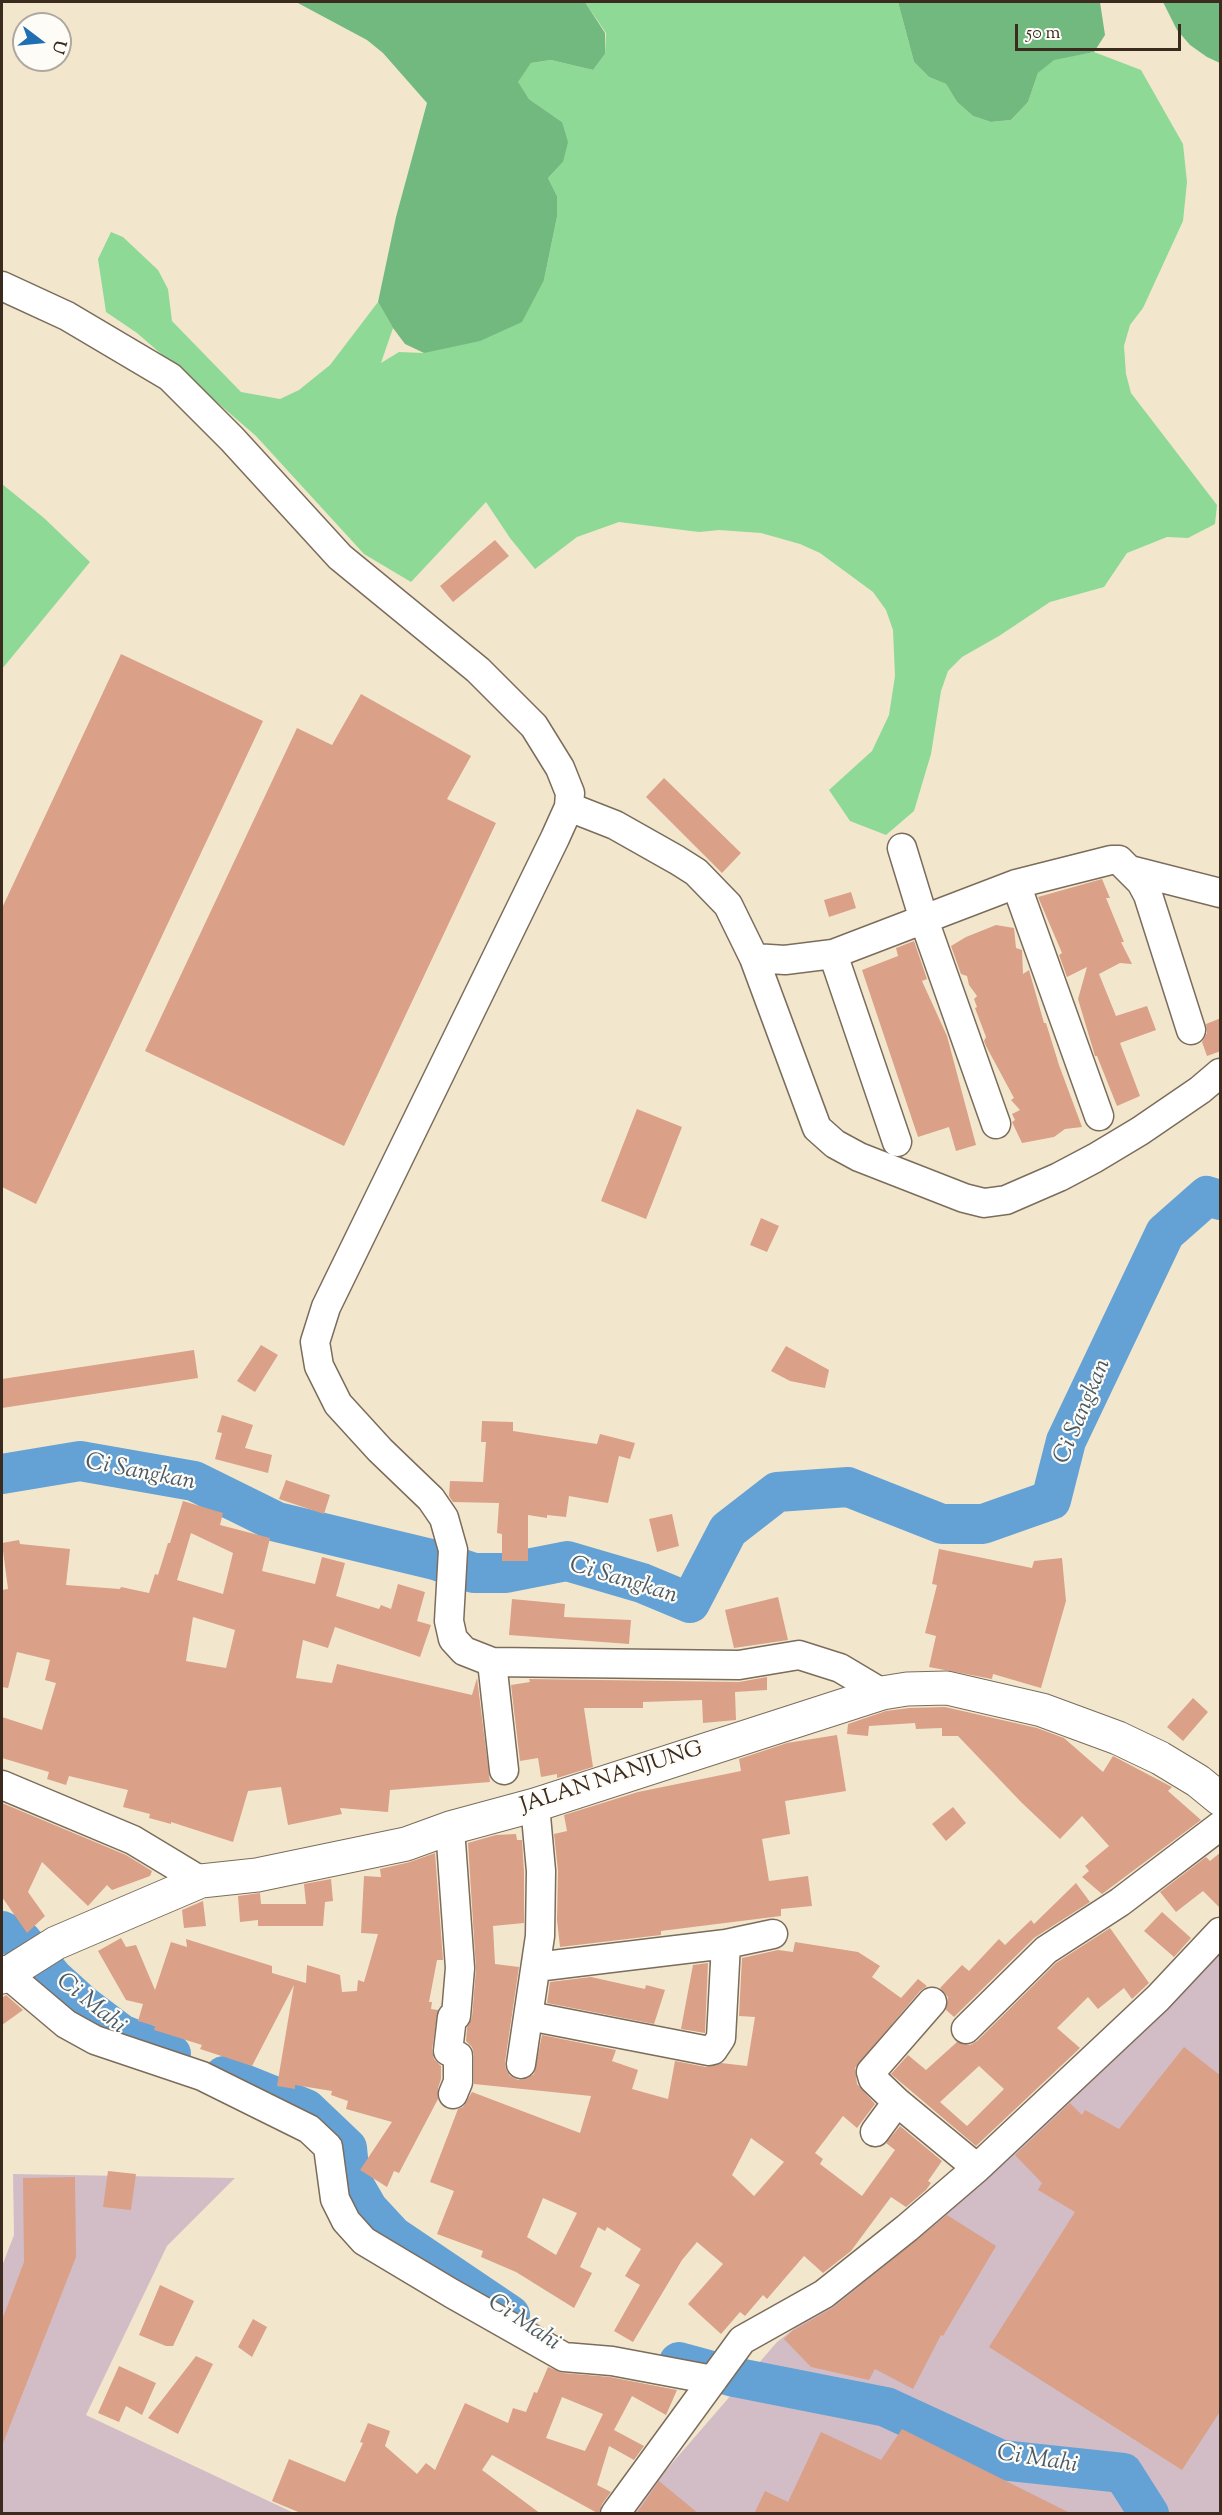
<!DOCTYPE html>
<style>
body{margin:0}
#map{position:relative;width:1222px;height:2515px;overflow:hidden;background:#f2e7cd;font-family:"Sorts Mill Goudy",serif}
canvas{display:block}
.frame{position:absolute;inset:0;border:3px solid #3b2a1e;pointer-events:none}
.north{position:absolute;left:12px;top:12px;width:60px;height:60px;box-sizing:border-box;background:#fdfcf7;border:2px solid #afa8a0;border-radius:50%;rotate:106deg;font-size:16px;font-weight:700;line-height:24px;text-align:center;color:#3b2a1e}
.north::after{content:'';display:block;margin:auto;width:21px;height:27px;background:#1f6fb2;clip-path:polygon(50% 0,100% 100%,50% 72%,0 100%)}
.scale{position:absolute;left:1015px;top:24px;width:166px;height:27px;box-sizing:border-box;border:3px solid #3b2a1e;border-top:0;padding-left:8px;font-size:18px;line-height:21px;white-space:nowrap;color:#3b2a1e;-webkit-text-stroke:4px #fdfcf7;paint-order:stroke}
</style>
<div id="map">
<canvas width="1222" height="2515"></canvas>
<div class="frame"></div>
<div class="north">U</div>
<div class="scale">50 m</div>
</div>
<script>
const g = document.querySelector('canvas').getContext('2d');
g.lineJoin = 'round';
function paint(path, color) {
  g.fillStyle = color;
  g.fill(path, 'evenodd');
}
function poly(rows) {
  const path = new Path2D();
  for (const r of rows) {
    path.moveTo(r[0], r[1]);
    for (let i = 2; i < r.length; i += 2) path.lineTo(r[i], r[i + 1]);
  }
  return path;
}
function strokePath(path, color, width, dash) {
  g.strokeStyle = color;
  g.lineWidth = width;
  g.lineCap = dash ? 'butt' : 'round';
  g.setLineDash(dash || []);
  g.stroke(path);
}
function drawText(font, color, halo, rows, align = 'center') {
  g.font = font + ' "Sorts Mill Goudy",serif';
  g.lineWidth = 4.5;
  g.setLineDash([]);
  g.textBaseline = 'middle';
  g.strokeStyle = halo;
  g.fillStyle = color;
  for (const [text, x, y, turn = 0] of rows) {
    g.save();
    g.translate(x, y);
    g.rotate((+turn || 0) * Math.PI / 180);
    g.textAlign = isNaN(turn) ? turn : align;
    if (halo) g.strokeText(text, 0, 0);
    g.fillText(text, 0, 0);
    g.restore();
  }
}
paint(poly([
 [1220,1946,1220,2513,634,2514,661,2476,777,2342,955,2204],
 [13,2174,235,2178,167,2246,86,2415,294,2513,2,2514,2,2266,14,2235]
]), '#d2bdc7');
paint(poly([
 [585,2,898,2,914,62,929,77,946,84,957,102,973,116,991,122,1011,120,1028,102,1038,73,1054,59,1094,52,1141,70,1183,144,1187,182,1183,221,1143,308,1130,325,1124,346,1126,374,1131,393,1217,505,1215,524,1188,538,1167,537,1127,553,1104,587,1050,602,999,636,962,657,948,671,941,691,931,754,914,811,886,835,850,821,829,790,872,751,889,715,895,676,893,630,886,610,873,592,820,553,800,544,761,533,719,530,699,532,619,522,577,537,535,569,510,538,486,502,411,582,364,554,256,436,137,333,106,312,98,259,111,232,123,237,158,270,168,289,172,321,241,392,280,399,299,390,330,365,378,302,393,328,381,363,399,352,424,353,544,280,557,217,557,196,548,178,563,162,562,122,529,99,517,82,531,63,551,60,593,70,605,54,606,33],
 [2,484,44,518,90,562,2,669]
]), '#8ed996');
paint(poly([
 [296,2,585,2,605,33,605,54,593,70,551,60,531,63,518,82,529,99,562,122,568,142,563,162,548,178,557,196,557,217,544,280,522,322,480,341,424,353,405,344,393,328,378,302,396,217,427,103,383,53,367,40],
 [898,2,1100,2,1105,35,1094,52,1054,60,1038,73,1028,102,1011,120,991,122,973,116,957,102,946,84,929,77,914,62],
 [1163,2,1220,2,1220,63,1207,57,1190,45,1177,30]
]), '#72b97f');
strokePath(poly([
 [2,1474,80,1461,194,1481,277,1522,435,1560,474,1573,506,1573,567,1561,642,1583,690,1603,728,1530,777,1492,848,1487,942,1524,983,1524,1051,1500,1066,1441,1165,1233,1207,1196,1220,1200],
 [2,1931,21,1940,53,1978,84,2006,121,2034,171,2054],
 [224,2076,306,2109,347,2148,350,2178,368,2209,393,2236,510,2315],
 [679,2362,734,2377,886,2407,1001,2460,1123,2473,1149,2514]
]), '#64a1d5', 40);
paint(poly([
 [495,540,509,556,453,602,440,586],
 [121,654,263,721,36,1204,2,1187,2,908],
 [361,694,471,756,447,799,496,823,344,1146,145,1051,297,728,332,745],
 [664,778,741,853,722,873,646,797],
 [1102,879,1110,898,1106,898,1124,942,1121,942,1132,964,1120,963,1099,974,1116,1016,1147,1006,1156,1030,1120,1043,1140,1096,1117,1106,1097,1056,1095,1056,1078,999,1087,967,1067,977,1059,955,1062,953,1038,897],
 [851,892,856,908,829,917,824,900],
 [996,925,1014,928,1016,948,1022,950,1023,974,1029,970,1044,1023,1046,1023,1059,1065,1082,1127,1065,1129,1054,1137,1022,1143,1012,1122,1015,1120,1012,1114,1020,1110,1011,1100,1014,1098,986,1046,984,1041,986,1037,975,1008,977,1007,974,999,977,996,969,985,967,976,961,974,951,946,966,937],
 [914,941,927,979,922,981,947,1036,976,1145,956,1151,949,1127,918,1137,862,970,898,956,896,948],
 [1221,1018,1221,1051,1207,1056,1202,1042,1207,1033,1206,1024],
 [637,1109,682,1127,646,1219,601,1201],
 [761,1218,779,1226,767,1252,750,1245],
 [261,1345,278,1355,255,1392,237,1381],
 [786,1346,829,1370,825,1388,790,1381,771,1371],
 [194,1350,198,1378,2,1408,2,1379],
 [222,1415,253,1425,245,1448,272,1455,268,1473,215,1459,222,1433,217,1432],
 [482,1421,513,1422,513,1431,597,1444,600,1434,635,1443,630,1459,619,1456,608,1503,569,1496,566,1517,547,1515,547,1518,528,1515,528,1561,502,1561,502,1534,497,1533,499,1503,453,1502,449,1496,450,1481,483,1482,486,1442,481,1442],
 [286,1480,330,1495,324,1514,279,1499],
 [183,1501,223,1513,220,1525,270,1538,262,1571,315,1584,322,1557,345,1563,336,1596,379,1609,381,1605,391,1609,398,1584,425,1592,417,1621,431,1625,420,1657,335,1627,328,1648,303,1640,296,1678,332,1683,337,1664,472,1695,477,1678,490,1782,390,1790,388,1812,340,1808,342,1814,288,1825,281,1787,248,1791,233,1842,171,1822,171,1824,149,1818,150,1814,123,1807,128,1790,69,1776,66,1785,47,1779,49,1772,2,1758,2,1717,42,1730,56,1683,45,1680,50,1660,17,1652,8,1688,2,1687,2,1590,8,1589,2,1543,19,1540,20,1544,70,1549,66,1585,120,1589,121,1587,149,1593,155,1574,158,1575,168,1543,170,1543],
 [191,1533,233,1553,223,1594,177,1580],
 [193,1617,235,1630,226,1668,186,1661],
 [672,1514,679,1546,657,1552,649,1519],
 [939,1549,1032,1568,1034,1561,1062,1558,1066,1601,1041,1688,993,1674,992,1679,929,1667,936,1636,925,1633,937,1585,932,1584],
 [778,1597,788,1640,734,1648,725,1610],
 [512,1599,565,1604,564,1617,631,1620,629,1644,509,1635],
 [767,1677,767,1690,735,1692,736,1720,703,1723,702,1700,643,1702,643,1708,584,1708,593,1767,557,1778,557,1774,541,1777,538,1758,520,1761,511,1685,530,1682,529,1679,739,1682],
 [1193,1698,1208,1712,1183,1741,1167,1727],
 [945,1707,1037,1728,1064,1738,1103,1772,1113,1756,1172,1787,1168,1791,1201,1820,1102,1894,1082,1877,1089,1871,1085,1866,1109,1846,1082,1816,1060,1839,1021,1802,958,1736,942,1736,942,1728,916,1729,915,1723,869,1726,868,1736,847,1734,848,1724,886,1711,909,1708],
 [837,1735,846,1791,785,1801,790,1834,762,1839,769,1881,808,1876,812,1906,781,1909,781,1916,661,1931,661,1935,560,1947,557,1920,558,1871,554,1834,567,1831,564,1815,638,1792,741,1771,739,1759,787,1743],
 [2,1803,126,1855,152,1871,150,1876,112,1890,107,1885,88,1906,42,1862,28,1892,45,1916,27,1933,2,1897],
 [953,1807,966,1823,946,1841,932,1824],
 [516,1834,517,1840,522,1840,524,1872,524,1923,493,1926,495,1964,519,1967,505,2062,506,2069,510,2076,518,2080,526,2079,534,2074,542,2035,616,2050,612,2061,638,2070,632,2089,668,2099,675,2061,706,2067,721,2063,747,2066,755,2017,739,2016,742,1958,778,1950,793,1952,795,1942,858,1952,880,1966,872,1977,901,1998,918,1979,927,1986,920,1991,855,2068,857,2084,875,2104,857,2128,843,2116,815,2153,823,2159,820,2164,862,2196,895,2150,886,2143,900,2126,942,2161,928,2181,931,2183,926,2190,906,2207,891,2197,851,2251,823,2273,804,2256,767,2299,763,2295,745,2316,740,2312,721,2334,688,2304,723,2264,697,2242,682,2260,633,2342,614,2331,640,2285,625,2276,641,2249,607,2227,605,2231,598,2227,580,2267,592,2273,574,2308,516,2272,481,2257,483,2251,437,2234,454,2191,430,2182,458,2109,463,2107,472,2092,580,2133,591,2096,474,2084,474,2055,472,2047,466,2041,467,2028,472,2017,476,1969,468,1843,496,1835],
 [751,2138,784,2162,754,2196,732,2175],
 [543,2198,577,2213,556,2255,527,2237],
 [1221,1852,1221,1909,1203,1891,1176,1912,1160,1892,1206,1857,1210,1861],
 [435,1853,443,1960,437,1960,429,2002,432,2002,431,2009,438,2010,432,2050,434,2059,441,2066,441,2079,438,2088,438,2099,399,2173,394,2171,387,2187,360,2170,392,2122,346,2109,348,2101,331,2095,332,2091,295,2085,295,2089,277,2086,294,1985,252,2066,200,2049,202,2045,154,2030,155,2026,138,2021,143,2004,126,2000,98,1951,121,1938,126,1947,136,1945,155,1990,171,1942,187,1947,186,1939,272,1966,272,1973,306,1983,307,1965,340,1975,342,1992,357,1991,358,1980,364,1982,378,1934,361,1933,364,1876,381,1877,380,1869,410,1862],
 [331,1879,333,1901,325,1902,323,1926,258,1926,258,1920,240,1922,238,1896,260,1893,261,1904,306,1904,304,1884],
 [1076,1883,1090,1902,1034,1938,954,2017,946,2010,948,1997,940,1988,962,1965,969,1971,999,1939,1005,1945,1031,1920,1034,1924],
 [203,1901,206,1926,184,1928,182,1910],
 [1162,1912,1191,1938,1174,1957,1144,1931],
 [1110,1928,1149,1983,1132,1999,1124,1988,1098,2009,1088,1997,1057,2028,1080,2048,976,2146,891,2074,908,2055,926,2070,957,2042,970,2045,977,2041,1056,1963],
 [979,2066,1004,2089,967,2126,940,2102],
 [708,1963,705,2033,681,2029,693,1965],
 [591,1977,645,1989,646,1985,665,1990,654,2024,547,2003,550,1982],
 [6,1995,23,2010,2,2025,2,1998],
 [1184,2047,1221,2076,1221,2410,1182,2470,989,2347,1075,2212,1038,2190,1042,2183,1015,2155,1070,2103,1082,2115,1085,2110,1119,2129],
 [108,2171,136,2174,131,2210,103,2207],
 [75,2177,76,2257,2,2446,2,2320,24,2262,23,2178],
 [947,2215,996,2246,943,2336,941,2335,913,2389,875,2369,869,2380,811,2367,784,2339,792,2331,834,2307],
 [160,2285,194,2301,173,2346,166,2346,139,2335],
 [253,2319,267,2327,252,2357,238,2347],
 [196,2356,213,2364,178,2434,148,2418],
 [119,2366,156,2383,142,2415,126,2406,119,2422,98,2413],
 [548,2367,563,2373,610,2377,677,2390,666,2415,632,2396,614,2430,644,2446,634,2460,609,2446,597,2485,611,2492,602,2504,599,2514,492,2455,482,2470,541,2514,303,2514,272,2501,289,2459,345,2482,363,2443,360,2442,368,2423,390,2431,385,2446,417,2474,426,2463,435,2470,465,2403,508,2423,513,2408,526,2412,534,2392,537,2393],
 [562,2397,603,2414,585,2451,546,2438],
 [902,2429,1072,2514,754,2514,765,2491,788,2502,821,2432,881,2460],
 [659,2481,699,2514,636,2514]
]), '#daa088');
const minor = poly([
 [2,286,67,316,170,377,232,439,340,557,478,670,534,726,560,768,570,793,569,807,555,838,326,1307,315,1342,319,1366,338,1404,380,1450,431,1499,444,1518,453,1550,449,1621,453,1639,464,1651,492,1662,739,1665,799,1655,840,1668,882,1693],
 [569,807,615,825,677,860,696,872,728,905,754,958,817,1128,835,1144,859,1157,964,1198,984,1203,1006,1200,1059,1177,1095,1158,1140,1131,1200,1090,1220,1073],
 [902,848,924,920,996,1124],
 [1130,870,1220,893],
 [1016,884,1099,1116],
 [833,954,897,1142],
 [754,958,785,960,833,954,1016,884,1111,860,1119,860,1141,882,1148,895,1191,1030],
 [492,1662,504,1770],
 [2,1785,133,1840,201,1881],
 [450,1828,460,1968,456,2016,452,2017,448,2051,458,2056,458,2082,453,2094],
 [536,1967,726,1944,773,1934],
 [2,1970,66,2024,95,2040,202,2076,309,2129,328,2147,335,2199,346,2221,364,2241,451,2293,564,2357,612,2361,713,2380],
 [529,2016,709,2051,713,2050,721,2038,726,1944],
 [966,2029,1046,1950,1120,1902,1220,1826],
 [521,2064,540,1936,541,1871,535,1805],
 [897,2102,873,2079,871,2072,932,2002],
 [875,2132,897,2102,977,2168],
 [615,2514,742,2340,824,2294,907,2228,977,2168,1158,1998,1220,1932]
]);
const major = poly([
 [2,1977,56,1943,201,1881,257,1875,406,1844,450,1828,535,1805,882,1693,907,1689,947,1688,1042,1710,1118,1738,1160,1758,1198,1781,1220,1799]
]);
strokePath(minor, '#7b6c5b', 31);
strokePath(major, '#7b6c5b', 35);
strokePath(minor, '#fff', 28);
strokePath(major, '#fff', 33);
drawText('22px', '#3b2a1e', '#fdfcf7', [
 ["JALAN NANJUNG",612,1779,-18]
]);
drawText('italic 24px', '#4b5a67', '#fdfcf7', [
 ["Ci Sangkan",1084,1412,-67],
 ["Ci Sangkan",140,1474,11],
 ["Ci Sangkan",623,1582,17],
 ["Ci Mahi",90,2005,39],
 ["Ci Mahi",523,2324,34],
 ["Ci Mahi",1037,2461,9]
]);
</script>
